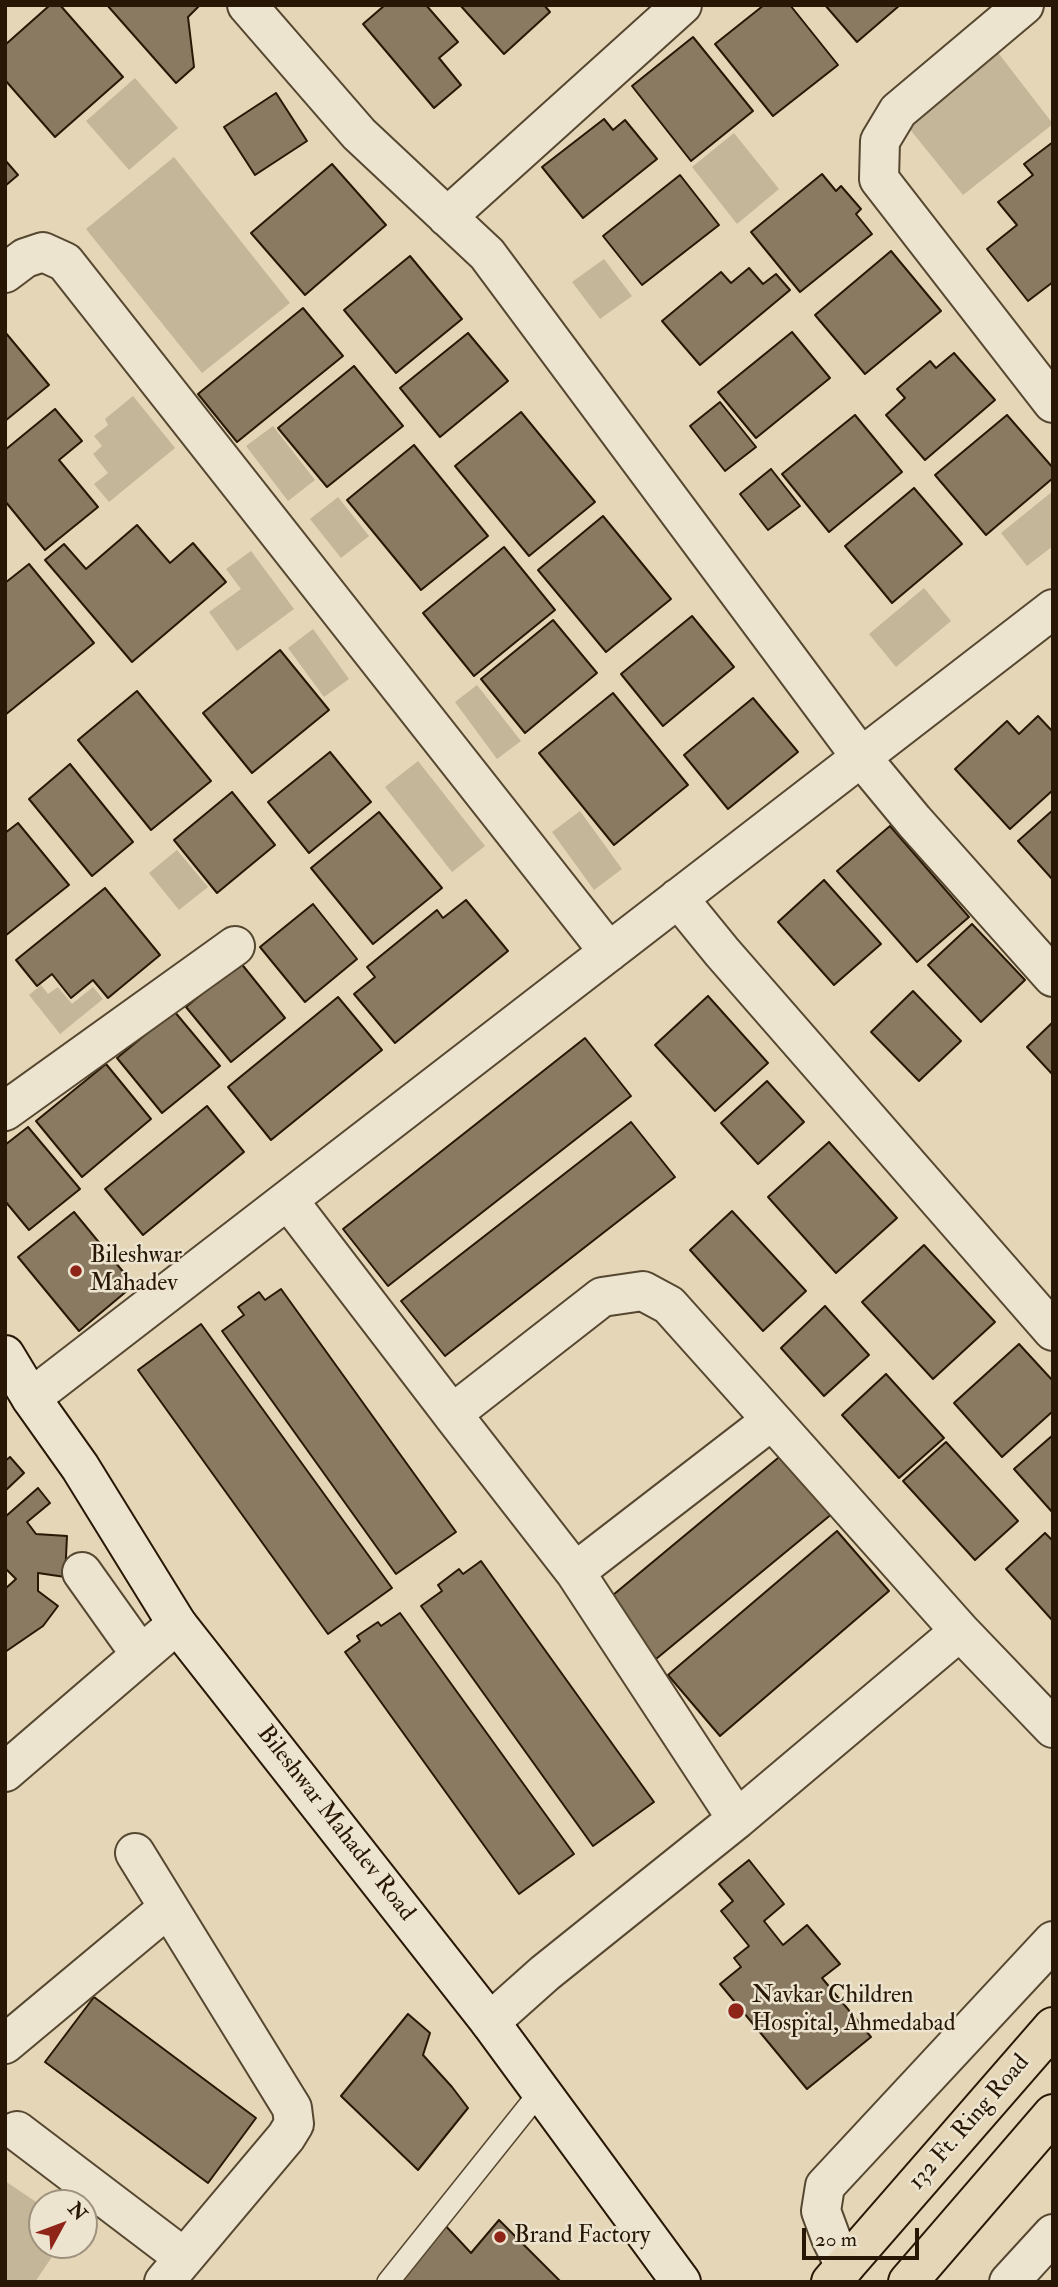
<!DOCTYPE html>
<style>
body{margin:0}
#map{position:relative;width:1058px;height:2287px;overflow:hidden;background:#e4d6b6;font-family:"IM FELL Double Pica",serif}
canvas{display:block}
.frame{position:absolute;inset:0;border:7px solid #271704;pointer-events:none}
.north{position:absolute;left:28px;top:2189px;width:70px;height:70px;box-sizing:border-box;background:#ede4d0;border:2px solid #9e927e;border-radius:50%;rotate:49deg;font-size:19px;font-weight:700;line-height:28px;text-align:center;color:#271704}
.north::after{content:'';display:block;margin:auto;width:24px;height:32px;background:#8f2418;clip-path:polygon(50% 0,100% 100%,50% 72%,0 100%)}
.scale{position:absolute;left:802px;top:2228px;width:117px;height:32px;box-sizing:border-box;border:4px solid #271704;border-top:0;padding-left:9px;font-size:21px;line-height:24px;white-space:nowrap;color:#271704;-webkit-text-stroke:5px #ede4d0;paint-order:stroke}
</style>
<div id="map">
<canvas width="1058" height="2287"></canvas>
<div class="frame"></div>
<div class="north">N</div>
<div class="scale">20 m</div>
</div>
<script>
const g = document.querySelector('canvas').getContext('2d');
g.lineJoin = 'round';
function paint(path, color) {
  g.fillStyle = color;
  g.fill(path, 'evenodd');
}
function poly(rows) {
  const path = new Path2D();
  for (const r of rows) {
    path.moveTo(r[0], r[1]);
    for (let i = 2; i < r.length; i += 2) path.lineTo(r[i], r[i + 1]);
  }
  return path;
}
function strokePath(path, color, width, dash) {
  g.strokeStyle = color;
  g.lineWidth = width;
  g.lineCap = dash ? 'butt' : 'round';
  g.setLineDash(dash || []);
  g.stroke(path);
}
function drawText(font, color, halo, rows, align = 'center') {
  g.font = font + ' "IM FELL Double Pica",serif';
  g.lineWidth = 5;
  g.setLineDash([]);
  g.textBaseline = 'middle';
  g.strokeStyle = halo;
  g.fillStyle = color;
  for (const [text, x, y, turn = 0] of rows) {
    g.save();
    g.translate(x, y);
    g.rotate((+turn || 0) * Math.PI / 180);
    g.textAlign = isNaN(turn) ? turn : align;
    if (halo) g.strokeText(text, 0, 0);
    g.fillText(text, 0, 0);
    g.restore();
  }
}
paint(poly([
 [996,50,1053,124,963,195,904,122],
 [135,78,178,128,129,170,86,121],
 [734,133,779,189,737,224,692,167],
 [174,157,290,303,202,373,86,229],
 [604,259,632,296,600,319,572,282],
 [133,396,175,448,109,502,94,484,108,473,93,454,102,446,94,436,108,425,105,419],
 [273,426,315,480,288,501,246,446],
 [1053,491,1053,546,1027,566,1001,533],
 [338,497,369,536,341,558,310,519],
 [251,551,294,609,237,651,209,612,241,589,226,569],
 [924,588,951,621,896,667,869,634],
 [313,629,349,679,324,697,288,648],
 [477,685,521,741,497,759,455,702],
 [418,761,485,846,452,872,385,787],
 [580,811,622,869,594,890,552,832],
 [177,850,208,887,179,910,149,873],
 [41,985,48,994,58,987,72,1004,93,987,103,999,60,1034,29,995],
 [5,2181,42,2206,42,2245,60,2245,35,2282,5,2282]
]), '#c4b698');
const building = poly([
 [50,5,60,5,123,77,55,137,5,80,5,45,50,5],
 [107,5,200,5,188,17,194,67,176,83,107,5],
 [385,5,426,5,458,42,439,58,461,85,434,108,363,24,385,5],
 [460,5,544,5,550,12,504,54,460,5],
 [764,5,790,5,838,65,773,116,715,44,764,5],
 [825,5,900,5,857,42,825,5],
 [693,37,753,111,691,161,632,86,693,37],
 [276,93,307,141,255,175,224,127,276,93],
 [604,119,613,130,625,120,657,159,583,218,542,167,604,119],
 [1053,142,1053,282,1028,301,987,249,1017,225,998,202,1033,175,1024,164,1053,142],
 [5,160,18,175,5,186,5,160],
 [332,164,386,225,305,295,251,233,332,164],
 [822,174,836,191,841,186,861,209,856,214,872,234,800,292,751,232,822,174],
 [680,175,719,225,642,285,603,236,680,175],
 [891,251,941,311,865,374,815,315,891,251],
 [410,256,462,319,396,373,344,310,410,256],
 [749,268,763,284,776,274,790,290,700,365,662,321,721,272,731,283,749,268],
 [303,308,343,356,237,442,198,394,303,308],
 [5,332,49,385,5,421,5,332],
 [792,332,830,378,756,438,718,392,792,332],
 [468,333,508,381,440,437,400,388,468,333],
 [954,353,995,400,925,460,886,415,905,398,897,389,930,361,936,368,954,353],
 [354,366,403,426,327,487,278,428,354,366],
 [720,402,756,447,725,471,690,426,720,402],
 [55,409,82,441,59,460,98,507,45,550,5,501,5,450,55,409],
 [521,412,595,502,529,556,455,466,521,412],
 [855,415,902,472,829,532,782,474,855,415],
 [1007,415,1053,468,1053,478,986,535,935,475,1007,415],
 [414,445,488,536,421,590,347,500,414,445],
 [771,469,800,506,768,530,740,494,771,469],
 [914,488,962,544,892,603,845,546,914,488],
 [603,516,671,599,606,652,538,570,603,516],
 [137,525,170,563,193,543,226,582,132,662,45,560,64,544,86,569,137,525],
 [504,547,555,610,474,676,423,613,504,547],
 [29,564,94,643,5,715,5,583,29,564],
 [692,616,734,667,663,726,621,674,692,616],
 [553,620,597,673,525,733,481,679,553,620],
 [280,650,329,710,252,773,203,713,280,650],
 [137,691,211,781,151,830,78,740,137,691],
 [613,693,688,785,614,845,539,753,613,693],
 [753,698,798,752,728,809,684,755,753,698],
 [1038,716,1053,732,1053,790,1010,829,955,769,1007,721,1019,734,1038,716],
 [330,752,371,802,309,853,268,802,330,752],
 [70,764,133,842,92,876,29,799,70,764],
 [232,792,275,845,217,893,174,840,232,792],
 [1053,810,1053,880,1018,841,1053,810],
 [379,812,442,888,373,944,311,868,379,812],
 [18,823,69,885,5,936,5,833,18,823],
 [890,826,969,917,917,962,837,871,890,826],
 [824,880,881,944,834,985,778,922,824,880],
 [105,888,160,955,108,998,93,980,71,998,52,974,37,986,16,960,105,888],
 [466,900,508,951,395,1043,354,994,375,977,367,967,437,910,443,918,466,900],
 [313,904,357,959,305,1002,260,947,313,904],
 [972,924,1025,980,981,1022,928,965,972,924],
 [240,962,285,1018,231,1062,186,1007,240,962],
 [913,991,961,1041,919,1081,871,1032,913,991],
 [708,996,768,1063,715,1111,655,1045,708,996],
 [338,997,382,1050,271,1140,228,1087,338,997],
 [174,1011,220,1066,162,1113,117,1058,174,1011],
 [1053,1022,1053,1075,1027,1047,1053,1022],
 [585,1038,631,1096,388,1286,343,1229,585,1038],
 [106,1064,151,1119,82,1177,36,1121,106,1064],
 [767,1081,804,1122,758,1164,721,1123,767,1081],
 [207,1106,244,1152,143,1235,105,1189,207,1106],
 [631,1122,675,1177,445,1356,401,1301,631,1122],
 [28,1127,80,1189,29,1230,5,1201,5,1145,28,1127],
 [829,1142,897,1218,836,1273,768,1197,829,1142],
 [732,1211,806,1291,763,1331,690,1250,732,1211],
 [74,1212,134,1285,79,1331,18,1257,74,1212],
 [924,1245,995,1322,933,1379,862,1302,924,1245],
 [281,1289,456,1532,396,1574,222,1331,244,1315,238,1307,259,1292,265,1300,281,1289],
 [825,1306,869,1355,824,1396,781,1348,825,1306],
 [201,1324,392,1588,328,1634,138,1370,201,1324],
 [1019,1344,1053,1381,1053,1411,1002,1457,954,1403,1019,1344],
 [886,1374,944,1438,899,1478,842,1415,886,1374],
 [1053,1435,1053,1513,1014,1469,1053,1435],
 [946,1442,1018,1521,975,1560,903,1481,946,1442],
 [784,1453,833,1513,656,1659,607,1600,784,1453],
 [10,1457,24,1473,5,1491,5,1461,10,1457],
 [38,1488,50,1503,27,1522,36,1534,67,1536,65,1577,38,1573,38,1591,58,1606,43,1626,5,1652,5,1589,16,1579,5,1568,5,1517,38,1488],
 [837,1531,889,1591,720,1736,668,1675,837,1531],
 [1045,1533,1053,1541,1053,1621,1006,1569,1045,1533],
 [481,1561,654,1802,593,1846,421,1606,442,1591,438,1585,459,1569,463,1574,481,1561],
 [400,1613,574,1854,519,1894,345,1652,360,1641,357,1636,378,1622,381,1626,400,1613],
 [749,1860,784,1904,764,1921,783,1945,807,1925,840,1964,822,1978,871,2037,807,2089,720,1984,741,1967,734,1958,749,1946,721,1911,733,1901,719,1884,749,1860],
 [94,1997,256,2118,208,2183,45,2062,94,1997],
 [408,2014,430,2033,423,2055,452,2087,468,2108,418,2170,341,2096,408,2014],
 [499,2220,561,2282,393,2282,442,2222,471,2253,499,2220]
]);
paint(building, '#897a61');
strokePath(building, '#271704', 2);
const lane = poly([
 [388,2282,540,2092]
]);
const street = poly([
 [247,5,359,134,487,254,861,757,914,821,1053,977],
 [1024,5,898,111,880,141,879,179,1053,403],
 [447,217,682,5],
 [5,273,25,258,43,252,65,262,609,952],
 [678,898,722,952,1053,1331],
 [5,1111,235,946],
 [288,1200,452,1414,602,1297,643,1291,669,1305,772,1420,575,1572,452,1414],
 [31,1398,1053,609],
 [772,1420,960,1631,1053,1728],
 [82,1572,141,1655],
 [575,1572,737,1819,960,1631],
 [5,1772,177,1624],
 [135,1853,292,2108,294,2124,286,2137,164,2282],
 [490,2022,545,1973,737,1819],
 [5,2044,168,1908],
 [17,2131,183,2257],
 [845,2266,831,2238,821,2211,825,2186,1053,1941],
 [1009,2282,1053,2234]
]);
const secondary = poly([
 [5,1355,31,1398,80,1467,177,1624,490,2022,681,2282]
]);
const primary = poly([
 [831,2282,1053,2027],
 [908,2282,1053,2114]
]);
strokePath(lane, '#564730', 24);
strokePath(street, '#564730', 42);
strokePath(secondary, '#271704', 42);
strokePath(primary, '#271704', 42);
strokePath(lane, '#ede4d0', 21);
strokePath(street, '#ede4d0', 38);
strokePath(secondary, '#ede4d0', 38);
strokePath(primary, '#e4d6b6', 38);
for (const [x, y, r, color] of [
 [76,1271,7,"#8f2418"],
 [736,2011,9,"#8f2418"],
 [500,2237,7,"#8f2418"]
]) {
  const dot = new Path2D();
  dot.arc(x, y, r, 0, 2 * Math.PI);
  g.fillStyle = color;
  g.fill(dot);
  strokePath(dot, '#ede4d0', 2.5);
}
drawText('24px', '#271704', '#ede4d0', [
 ["Bileshwar",90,1257],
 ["Mahadev",90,1285],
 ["Navkar Children",752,1997],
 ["Hospital, Ahmedabad",752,2025],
 ["Brand Factory",514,2237]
], 'left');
drawText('24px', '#271704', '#ede4d0', [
 ["Bileshwar Mahadev Road",335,1824,52],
 ["132 Ft. Ring Road",970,2123,-49]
]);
</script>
